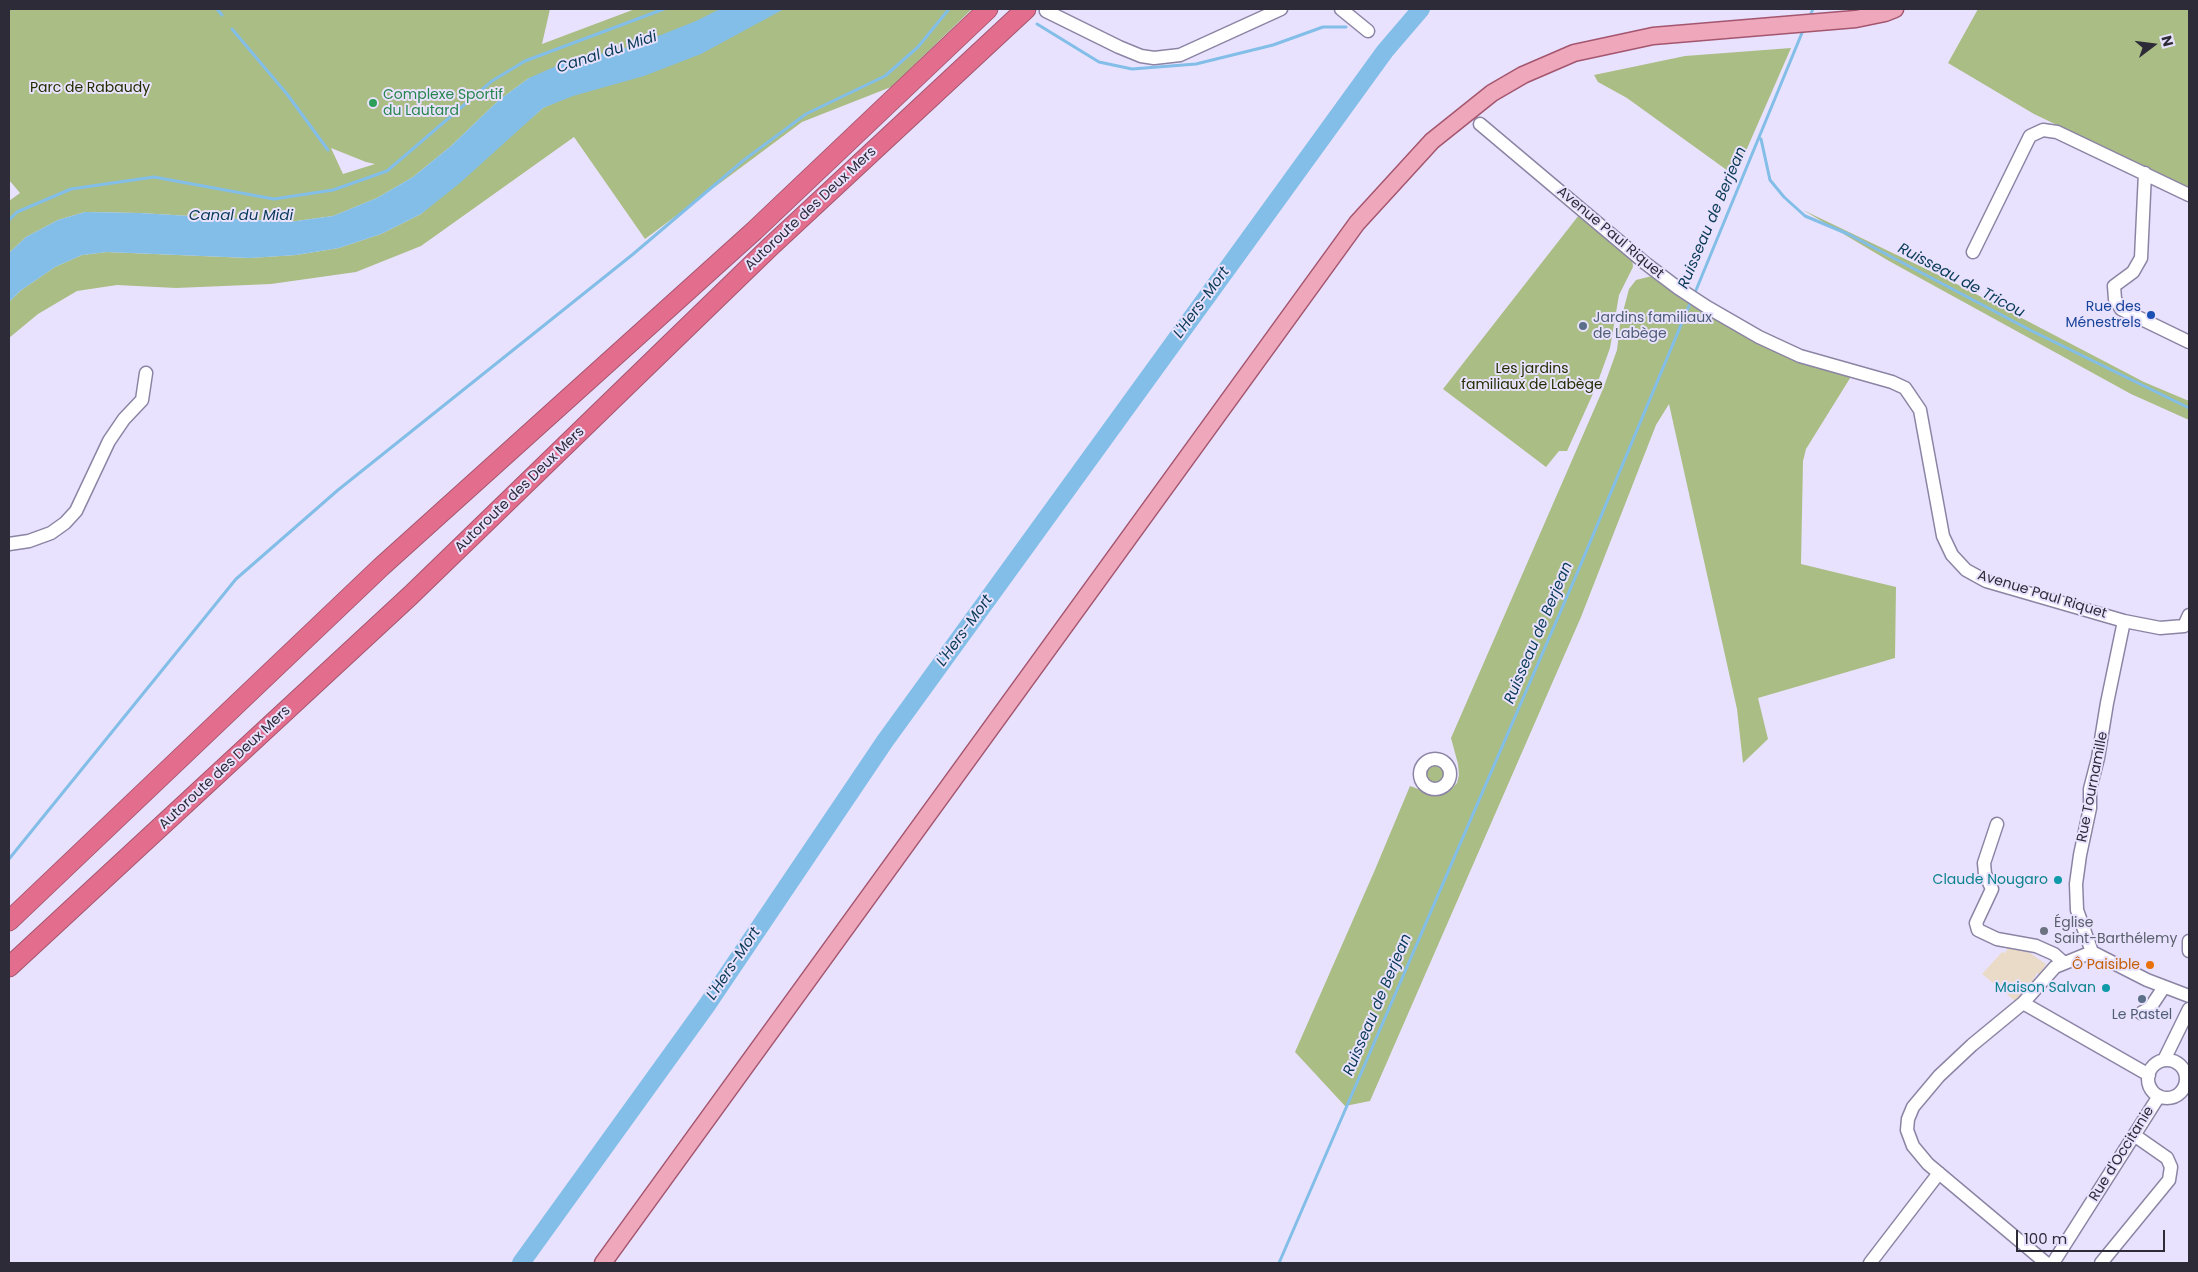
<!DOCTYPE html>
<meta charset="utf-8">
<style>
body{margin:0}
#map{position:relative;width:2198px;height:1272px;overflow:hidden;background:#e9e2fe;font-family:Poppins,sans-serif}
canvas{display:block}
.frame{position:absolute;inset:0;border:10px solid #2e2b38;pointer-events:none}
.north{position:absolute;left:2128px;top:20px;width:50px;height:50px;-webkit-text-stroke:4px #e9e2fe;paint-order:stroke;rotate:75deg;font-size:14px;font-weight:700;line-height:20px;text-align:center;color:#2e2b38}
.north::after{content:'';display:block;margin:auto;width:18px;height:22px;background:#2e2b38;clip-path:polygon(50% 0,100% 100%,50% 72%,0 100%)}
.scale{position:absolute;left:2016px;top:1230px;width:149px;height:22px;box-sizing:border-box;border:2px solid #2e2b38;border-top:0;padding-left:6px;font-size:15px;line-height:18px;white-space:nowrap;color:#2e2b38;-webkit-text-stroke:4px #e9e2fe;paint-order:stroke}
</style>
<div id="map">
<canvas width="2198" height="1272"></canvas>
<div class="frame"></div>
<div class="north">N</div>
<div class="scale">100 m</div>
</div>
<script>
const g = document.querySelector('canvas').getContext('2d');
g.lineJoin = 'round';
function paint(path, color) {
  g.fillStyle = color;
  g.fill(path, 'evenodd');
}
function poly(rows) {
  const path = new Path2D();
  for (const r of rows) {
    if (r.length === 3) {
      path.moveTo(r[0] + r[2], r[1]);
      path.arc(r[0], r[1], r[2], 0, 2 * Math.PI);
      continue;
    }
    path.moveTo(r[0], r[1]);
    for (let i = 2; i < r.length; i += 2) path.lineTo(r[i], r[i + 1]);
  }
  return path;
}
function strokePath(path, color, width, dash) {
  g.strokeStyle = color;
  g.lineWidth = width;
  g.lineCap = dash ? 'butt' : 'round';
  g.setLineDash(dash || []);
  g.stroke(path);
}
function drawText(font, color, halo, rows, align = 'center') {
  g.font = font + ' Poppins,sans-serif';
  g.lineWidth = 4;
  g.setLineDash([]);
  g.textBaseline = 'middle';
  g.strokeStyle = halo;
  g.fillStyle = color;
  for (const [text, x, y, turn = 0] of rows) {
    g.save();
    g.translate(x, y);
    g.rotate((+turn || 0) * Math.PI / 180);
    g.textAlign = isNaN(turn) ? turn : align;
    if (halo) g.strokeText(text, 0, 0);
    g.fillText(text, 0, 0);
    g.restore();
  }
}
paint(poly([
 [2009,946,2030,953,2046,964,2040,975,2037,973,2029,987,2015,1001,1982,974,2002,952,2005,953]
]), '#eadbc8');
paint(poly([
 [9,9,550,9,542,44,635,9,972,9,891,87,802,122,645,239,574,137,421,246,356,272,271,284,176,288,117,285,77,291,38,314,9,338,9,302,20,291,55,267,82,255,107,252,249,258,296,255,339,248,381,234,421,214,543,108,561,100,529,78,499,100,451,146,413,177,377,198,333,216,289,222,140,213,85,212,58,220,26,237,9,253,9,201,20,193,9,180],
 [331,148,366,162,375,164,343,174],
 [1978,9,2189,9,2189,188,2034,114,1948,63],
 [1791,48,1735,176,1627,98,1598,82,1594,75,1685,56],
 [1803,210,1949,280,2144,382,2189,401,2189,420,2131,394,1889,261],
 [1579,215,1632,256,1633,267,1619,295,1610,348,1596,387,1567,451,1559,451,1546,467,1443,389],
 [1652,276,1687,297,1852,375,1806,449,1803,461,1801,564,1896,587,1895,658,1758,698,1768,739,1743,763,1737,709,1669,404,1656,425,1581,617,1370,1101,1345,1106,1295,1052,1374,872,1410,786,1435,795,1448,792,1457,783,1459,775,1458,764,1451,738,1603,389,1617,350,1620,323,1629,289,1636,280],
 [1435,773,10]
]), '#aabd84');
paint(poly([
 [720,9,784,9,701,54,644,76,573,96,543,108,460,183,421,214,381,234,339,248,296,255,250,258,107,252,82,255,55,267,20,291,9,302,9,253,26,237,58,220,85,212,140,213,289,222,333,216,377,198,413,177,451,146,499,100,529,78,563,63,633,46,696,21]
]), '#82bee7');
strokePath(poly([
 [217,9,222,15],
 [1809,18,1813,9],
 [1037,24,1099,62,1132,69,1196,64,1273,45,1323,27,1346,27],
 [232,29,287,94,328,150],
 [1761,139,1770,180,1784,197,1805,216,1848,234,2030,330,2189,408],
 [9,220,17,212,71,189,154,177,274,199,333,190,387,171,492,81,525,61,664,9],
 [1694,295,1804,28],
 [9,859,236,579,338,490,632,255,744,160,806,114,885,76,918,47,949,9],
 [1279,1263,1578,571,1691,301]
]), '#82bee7', 3);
strokePath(poly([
 [521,1263,707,1005,885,741,1385,51,1421,9]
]), '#82bee7', 18);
const minor = poly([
 [1341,9,1368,31],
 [1046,11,1119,47,1141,56,1154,58,1180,55,1281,9],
 [1480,124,1645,263,1678,288,1707,307,1759,337,1800,356,1892,382,1905,388,1920,410,1943,536,1952,555,1966,570,1986,581,2124,621,2160,628,2184,626],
 [2145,173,2141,258,2133,272,2114,286,2115,299,2121,309,2189,342],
 [1973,252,2030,136,2043,130,2057,132,2189,195],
 [9,544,29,541,51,533,65,523,76,511,109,441,124,419,142,400,146,373],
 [2184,626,2189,615],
 [1435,774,15],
 [1997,824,1984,863,1985,874,1992,889,1976,923,1978,930,1997,939,2036,946,2054,954,2064,963],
 [2189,941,2189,951],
 [2092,952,2077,910,2076,884,2080,855,2090,808,2090,789,2098,758,2107,703,2124,621],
 [2023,1003,2149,1075],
 [2141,1013,2150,1008,2164,987],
 [2164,1060,2189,1009],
 [2167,1079,19],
 [1870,1263,1939,1173],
 [2046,1263,1928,1164,1913,1146,1907,1130,1908,1119,1913,1107,1939,1076,1972,1045,2023,1003,2055,967,2092,952,2147,980,2189,996],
 [2053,1263,2159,1096],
 [2101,1263,2169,1180,2171,1167,2167,1158,2134,1135]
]);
const major = poly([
 [603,1263,1357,223,1432,141,1492,93,1523,75,1574,53,1653,36,1856,19,1885,13,1895,9]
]);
const highway = poly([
 [9,921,381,567,754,231,988,9],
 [9,967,411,595,770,247,1026,9]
]);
strokePath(minor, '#8c84a4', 15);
strokePath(major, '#a4566f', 19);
strokePath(highway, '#a4566f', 21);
strokePath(minor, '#fff', 12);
strokePath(major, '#eea7bb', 16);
strokePath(highway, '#e36d8d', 19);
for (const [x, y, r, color] of [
 [373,103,5,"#2e9e5b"],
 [2151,315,5,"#1a4fb4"],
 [1583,326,5,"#5c6f8a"],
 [2058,880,5,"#0f9aa8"],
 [2044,931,5,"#6b7280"],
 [2150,965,5,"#e8710a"],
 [2106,988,5,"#0f9aa8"],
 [2142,999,5,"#5c6f8a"]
]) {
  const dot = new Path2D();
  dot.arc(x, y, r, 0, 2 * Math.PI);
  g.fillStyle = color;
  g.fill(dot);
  strokePath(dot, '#e9e2fe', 2);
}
drawText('14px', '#232e00', '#e9e2fe', [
 ["Parc de Rabaudy",90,88],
 ["Les jardins",1532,369],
 ["familiaux de Labège",1532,385]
]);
drawText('14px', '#27864d', '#e9e2fe', [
 ["Complexe Sportif",383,95],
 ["du Lautard",383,111]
], 'left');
drawText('14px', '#2e2b38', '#e9e2fe', [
 ["Autoroute des Deux Mers",811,209,-43],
 ["Avenue Paul Riquet",1610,233,40],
 ["Autoroute des Deux Mers",520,490,-44],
 ["Avenue Paul Riquet",2042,595,17],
 ["Autoroute des Deux Mers",225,768,-43],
 ["Rue Tournamille",2093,787,-79],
 ["Rue d'Occitanie",2122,1154,-58]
]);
drawText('14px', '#164399', '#e9e2fe', [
 ["Rue des",2141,307],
 ["Ménestrels",2141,323]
], 'right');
drawText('14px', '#4e5e75', '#e9e2fe', [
 ["Jardins familiaux",1593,318],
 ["de Labège",1593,334],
 ["Le Pastel",2142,1015,"center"]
], 'left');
drawText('14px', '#0d838f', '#e9e2fe', [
 ["Claude Nougaro",2048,880],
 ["Maison Salvan",2096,988]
], 'right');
drawText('14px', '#5b616d', '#e9e2fe', [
 ["Église",2054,923],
 ["Saint-Barthélemy",2054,939]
], 'left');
drawText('14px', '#c56008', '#e9e2fe', [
 ["Ô Paisible",2140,965]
], 'right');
drawText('italic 15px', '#093a56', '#e9e2fe', [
 ["Canal du Midi",607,53,-18],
 ["Canal du Midi",241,216],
 ["Ruisseau de Berjean",1713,218,-67],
 ["Ruisseau de Tricou",1961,281,28],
 ["L'Hers-Mort",1202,303,-54],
 ["L'Hers-Mort",965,631,-54],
 ["Ruisseau de Berjean",1539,633,-67],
 ["L'Hers-Mort",734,964,-56],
 ["Ruisseau de Berjean",1378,1005,-67]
]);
</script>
